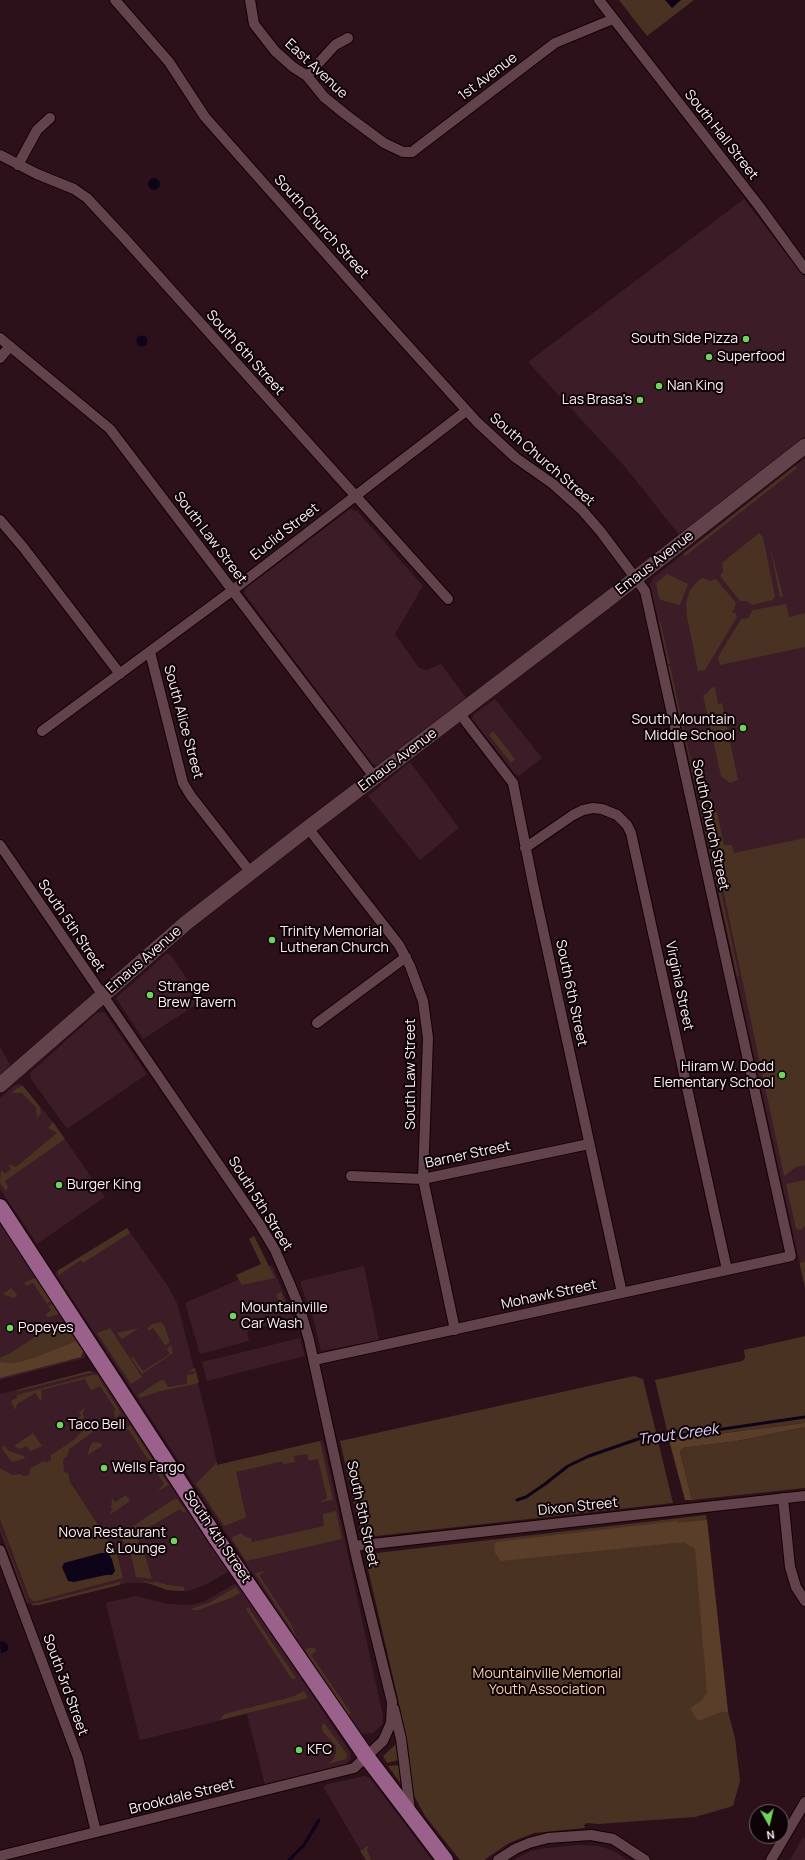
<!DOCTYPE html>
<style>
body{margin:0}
#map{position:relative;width:805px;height:1860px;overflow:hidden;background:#2c111a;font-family:Manrope,sans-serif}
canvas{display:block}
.north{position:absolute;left:749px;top:1804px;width:40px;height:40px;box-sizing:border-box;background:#0d0306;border:1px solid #6d6164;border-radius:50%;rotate:172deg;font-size:11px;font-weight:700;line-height:16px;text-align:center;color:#feeef2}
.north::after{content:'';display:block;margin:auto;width:14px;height:18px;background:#71d35e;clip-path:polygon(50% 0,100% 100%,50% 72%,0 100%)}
</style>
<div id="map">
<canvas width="805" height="1860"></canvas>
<div class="north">N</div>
</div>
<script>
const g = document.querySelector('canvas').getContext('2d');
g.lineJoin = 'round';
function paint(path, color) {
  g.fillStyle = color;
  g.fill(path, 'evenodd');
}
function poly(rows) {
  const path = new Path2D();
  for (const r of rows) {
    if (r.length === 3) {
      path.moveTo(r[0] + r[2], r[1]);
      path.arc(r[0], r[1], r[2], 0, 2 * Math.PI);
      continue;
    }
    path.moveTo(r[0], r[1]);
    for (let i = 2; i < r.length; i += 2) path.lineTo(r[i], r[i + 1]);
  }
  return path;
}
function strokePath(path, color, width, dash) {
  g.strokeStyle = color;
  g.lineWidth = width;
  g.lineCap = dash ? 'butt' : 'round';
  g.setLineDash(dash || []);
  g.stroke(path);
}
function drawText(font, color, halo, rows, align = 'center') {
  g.font = font + ' Manrope,sans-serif';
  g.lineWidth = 4;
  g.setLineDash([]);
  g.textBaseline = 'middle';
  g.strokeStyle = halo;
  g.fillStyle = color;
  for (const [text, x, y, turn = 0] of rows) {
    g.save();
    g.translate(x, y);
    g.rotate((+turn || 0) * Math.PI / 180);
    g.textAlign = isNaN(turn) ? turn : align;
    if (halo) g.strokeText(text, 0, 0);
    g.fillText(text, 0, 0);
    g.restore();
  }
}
paint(poly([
 [744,199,805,278,805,436,680,536,626,468,528,362],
 [805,458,805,1288,650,584,654,577],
 [350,509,357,511,423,586,395,634,419,668,427,670,441,664,467,699,377,766,372,764,244,593,246,588],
 [495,699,542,758,519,776,515,774,472,719,474,714],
 [410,762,459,828,420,860,368,796],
 [167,953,171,955,202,1001,143,1039,116,998],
 [102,1012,105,1013,147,1074,67,1129,31,1079,30,1073,97,1013],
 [0,1047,11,1066,0,1077],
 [20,1084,23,1086,53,1122,105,1197,37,1244,0,1189,0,1098,15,1085],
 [0,1220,85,1350,86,1353,84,1358,0,1380],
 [127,1228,168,1286,177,1303,211,1434,217,1465,323,1440,383,1716,382,1725,373,1733,362,1734,353,1726,55,1273],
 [272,1265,294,1319,249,1330,247,1333,249,1341,200,1354,185,1303],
 [364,1266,379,1340,321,1351,314,1321,301,1286,301,1281],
 [300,1338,305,1356,207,1381,202,1362],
 [89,1371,99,1373,229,1569,226,1573,203,1586,188,1591,173,1591,149,1583,127,1583,39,1605,33,1606,27,1602,0,1530,0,1394],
 [234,1584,239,1585,350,1752,351,1758,346,1765,265,1785,247,1714,140,1740,106,1604,108,1602,136,1596,168,1604,192,1605,205,1601],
 [364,1776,370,1778,432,1860,366,1860,324,1788,325,1785],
 [803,1837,805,1839,805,1860,790,1860],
 [577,1845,599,1846,614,1851,628,1860,513,1860,531,1851,539,1849]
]), '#3c1c27');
paint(poly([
 [619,0,694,0,647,36],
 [795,466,797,468,685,556,683,554],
 [759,533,763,537,775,596,772,600,752,605,747,601,740,601,720,576,723,571,722,563],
 [770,546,783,596,780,597,770,547],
 [667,574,688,584,680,605,661,600,659,598,656,583],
 [703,578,710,581,716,579,736,603,734,610,732,611,733,613,735,613,737,617,705,670,698,671,687,617,686,603,690,590,700,579],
 [786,604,789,617,805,613,805,647,720,665,718,657,741,619,748,618,753,610],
 [660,620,670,664,668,664,659,621],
 [668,666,670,666,697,789,696,789],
 [715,687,718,704,722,703,738,780,730,783,721,776,703,695,706,694,711,688],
 [493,731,515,759,511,763,489,735],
 [702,803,739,976,737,976,699,804],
 [705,805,717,812,724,845,732,845,734,853,805,838,805,1165,796,1167,784,1176],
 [23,1086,40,1107,41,1113,37,1118,36,1107,22,1093,12,1093,0,1104,17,1088],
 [53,1122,65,1139,5,1181,8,1187,6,1191,0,1183,1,1170,5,1174,11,1169,8,1164,16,1167,57,1133,48,1128],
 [805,1180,805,1226,801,1230,796,1229,786,1184],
 [127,1228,130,1233,83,1263,81,1260,59,1275,57,1271],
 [254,1236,275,1278,242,1285,236,1275,261,1264,249,1239],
 [805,1261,805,1288,800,1266,800,1263],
 [34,1278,36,1279,51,1301,47,1304,33,1283,26,1286,24,1283],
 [11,1288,17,1294,16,1297,13,1298,3,1294,0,1296],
 [281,1292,286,1306,281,1307,276,1294],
 [52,1304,59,1314,48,1317,45,1315,51,1310,48,1306],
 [58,1322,65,1323,76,1341,33,1358,14,1363,0,1362,0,1358,14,1351,45,1330,47,1327],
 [161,1322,164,1325,170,1342,166,1345,165,1345,153,1328,149,1331,147,1328,152,1324],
 [110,1328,142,1377,131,1384,97,1333],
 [139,1328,122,1339,117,1333],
 [805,1336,805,1423,658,1441,673,1503,367,1537,361,1535,340,1441,634,1376,643,1379,656,1432,662,1434,667,1431,655,1380,742,1361,745,1358,744,1350],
 [171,1345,173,1353,142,1374,131,1358,133,1357,143,1371,170,1354,167,1349],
 [195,1368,199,1383,157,1392,140,1398,138,1395,159,1381,164,1380,168,1387,187,1384,187,1375,194,1374,195,1371,187,1372],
 [89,1371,94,1372,15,1392,21,1389],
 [92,1375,97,1375,121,1413,116,1418,113,1411,116,1410,100,1386,92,1390,90,1389,85,1379,41,1390,42,1399,40,1400,35,1393,17,1404,15,1410,13,1406,11,1401,17,1398,17,1395],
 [86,1407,83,1412,84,1418,68,1429,67,1428,77,1422,76,1419,81,1416,79,1412],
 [130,1425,169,1485,162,1489,158,1490,164,1484,128,1429,122,1432],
 [87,1426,91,1428,93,1432,69,1449,67,1457,65,1457,63,1460,64,1472,68,1473,70,1482,117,1554,123,1578,37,1601,33,1601,29,1597,0,1519,0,1468,12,1475,21,1474,24,1476,28,1475,31,1468,43,1461,46,1462,51,1460,51,1455,74,1440],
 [805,1427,805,1488,692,1500,680,1452,682,1448,737,1441],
 [33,1433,42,1446,31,1451,26,1446,20,1449,14,1446],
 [320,1441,333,1500,320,1502,327,1498,318,1459,309,1461,307,1454,294,1456,295,1462,283,1464,283,1462,280,1462,236,1472,246,1516,245,1518,224,1526,196,1484,217,1462,217,1465],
 [93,1442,101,1443,102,1446,88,1455,89,1448],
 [4,1445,9,1451,24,1456,25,1458,14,1462,11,1461,2,1449],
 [126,1495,130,1501,111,1514,110,1513,113,1509,111,1508,112,1498,115,1502],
 [174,1499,177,1499,186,1511,184,1513,180,1509,139,1533,138,1539,141,1553,145,1555,152,1579,136,1577,131,1555,121,1538,121,1534],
 [336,1511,342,1539,246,1561,231,1538,241,1533,246,1537,251,1538,252,1542,324,1526,323,1514],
 [706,1515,728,1712,735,1738,740,1781,733,1806,695,1817,598,1824,587,1823,584,1825,585,1828,534,1833,509,1843,484,1860,460,1860,425,1816,413,1794,400,1708,367,1565,368,1560,371,1555,377,1553],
 [0,1528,28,1602,28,1604,27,1602,0,1530],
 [266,1571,259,1575,291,1624,297,1638,255,1573],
 [139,1580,154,1583,155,1581,167,1585,184,1587,184,1591,167,1590],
 [119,1582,121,1582,119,1585,39,1605,32,1605,33,1603,38,1603],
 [236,1587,240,1593,231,1598,198,1610,192,1610,191,1609,209,1603],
 [248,1607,296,1678,294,1679,291,1678,246,1609],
 [309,1648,315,1648,316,1651,311,1655,351,1713,348,1715,305,1650],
 [304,1691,308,1698,220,1720,224,1714,292,1697],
 [324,1723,347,1754,346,1759,282,1776,327,1764,333,1760,336,1753,336,1746,322,1731,322,1725],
 [396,1744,399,1760,387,1763,383,1756],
 [399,1765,401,1784,388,1766],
 [369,1845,367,1850,371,1860,366,1860,360,1851]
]), '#493221');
paint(poly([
 [76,1341,83,1351,81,1357,0,1378,0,1362,14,1363,33,1358],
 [805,1423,805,1427,737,1441,682,1448,680,1452,692,1500,685,1500,669,1440],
 [707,1520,728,1712,721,1712,698,1721,690,1708,701,1701,707,1693,695,1549,684,1542,501,1561,495,1553,494,1546,496,1542,678,1521,678,1523]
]), '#5a3e2a');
paint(poly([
 [665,0,681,0,672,8],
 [154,184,6],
 [142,341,5.5],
 [101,1553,108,1553,112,1559,115,1571,112,1575,106,1575,74,1582,68,1581,62,1567,64,1563],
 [3,1641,8,1645,8,1650,1,1654,0,1642]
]), '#0e041a');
strokePath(poly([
 [517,1500,526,1497,545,1484,568,1466,589,1456,638,1439,675,1436,805,1417],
 [289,1860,304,1845,319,1820]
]), '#0e041a', 3);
const minor = poly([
 [115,0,169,62,205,117,383,318,477,422,516,458,553,484,582,510,601,532,645,591,791,1256,314,1360],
 [250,0,254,24,275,51,293,67,307,76,324,97,345,114,384,143,403,152,412,152,421,145,555,43,613,19],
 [599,0,759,206,805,269],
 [307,76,335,45,348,38],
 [0,155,37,174,74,189,87,198,127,241,448,599],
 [18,165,37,130,50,118],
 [0,338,110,429,375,778],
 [0,358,10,346],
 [0,520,23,547,120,674],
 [150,652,183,783,191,796,251,873],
 [460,714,513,783,533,884,622,1293],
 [42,731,233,590,466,411],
 [308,828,399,945,410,966,423,1001,428,1038,423,1179,455,1330],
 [0,845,260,1225,275,1250,289,1282,300,1309,309,1340,357,1560,392,1702,391,1723,383,1741,354,1768,0,1856],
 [525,848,573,815,583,810,593,808,602,809,617,815,627,825,631,833,727,1270],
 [317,1023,406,957],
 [351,1176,423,1179,589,1144],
 [783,1498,790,1567,796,1587,805,1601],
 [354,1546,805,1496],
 [0,1550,78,1758,96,1832],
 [394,1709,401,1739,410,1810],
 [498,1860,515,1849,529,1843,548,1838,591,1835,613,1839,645,1860],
 [771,1860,805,1802]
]);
const secondary = poly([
 [0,1085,186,923,308,828,605,602,805,446]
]);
const primary = poly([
 [0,1207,216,1538,366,1756,445,1860]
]);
strokePath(minor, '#120105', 12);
strokePath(secondary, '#120105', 16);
strokePath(primary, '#120105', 18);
strokePath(minor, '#62424b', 10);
strokePath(secondary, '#62424b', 15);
strokePath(primary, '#9a618b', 16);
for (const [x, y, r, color] of [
 [746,339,4,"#71d35e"],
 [709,357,4,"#71d35e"],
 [659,386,4,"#71d35e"],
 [640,400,4,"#71d35e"],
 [743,728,4,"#71d35e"],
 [272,940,4,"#71d35e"],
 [150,995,4,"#71d35e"],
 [782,1075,4,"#71d35e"],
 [59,1185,4,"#71d35e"],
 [233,1316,4,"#71d35e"],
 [10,1328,4,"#71d35e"],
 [60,1425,4,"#71d35e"],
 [104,1468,4,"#71d35e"],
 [174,1541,4,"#71d35e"],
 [299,1750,4,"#71d35e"]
]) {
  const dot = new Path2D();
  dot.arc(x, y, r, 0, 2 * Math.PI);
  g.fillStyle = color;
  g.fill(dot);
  strokePath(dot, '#0d0306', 1.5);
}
drawText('14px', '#feeef2', '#0d0306', [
 ["East Avenue",316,69,43],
 ["1st Avenue",488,77,-37],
 ["South Hall Street",721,135,52],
 ["South Church Street",321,227,48],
 ["South 6th Street",245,353,48],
 ["South Church Street",542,460,41],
 ["Euclid Street",285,532,-38],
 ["South Law Street",210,538,53],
 ["Emaus Avenue",655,563,-38],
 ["South Alice Street",183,722,75],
 ["Emaus Avenue",398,760,-37],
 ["South Church Street",710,825,78],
 ["South 5th Street",71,926,56],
 ["Emaus Avenue",144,960,-41],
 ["Virginia Street",679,986,78],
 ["South 6th Street",571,993,78],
 ["South Law Street",411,1074,-90],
 ["Barner Street",468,1155,-12],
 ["South 5th Street",260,1204,58],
 ["Mohawk Street",549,1295,-12],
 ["Dixon Street",578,1507,-6],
 ["South 5th Street",362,1514,78],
 ["South 4th Street",217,1537,56],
 ["South 3rd Street",65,1685,70],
 ["Brookdale Street",182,1797,-14]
]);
drawText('14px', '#feeef2', '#0d0306', [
 ["South Side Pizza",738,339,"right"],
 ["Superfood",717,357],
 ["Nan King",667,386],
 ["Las Brasa's",632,400,"right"],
 ["South Mountain",735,720,"right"],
 ["Middle School",735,736,"right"],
 ["Trinity Memorial",280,932],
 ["Lutheran Church",280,948],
 ["Strange",158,987],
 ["Brew Tavern",158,1003],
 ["Hiram W. Dodd",774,1067,"right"],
 ["Elementary School",774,1083,"right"],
 ["Burger King",67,1185],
 ["Mountainville",241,1308],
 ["Car Wash",241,1324],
 ["Popeyes",18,1328],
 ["Taco Bell",68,1425],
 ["Wells Fargo",112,1468],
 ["Nova Restaurant",166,1533,"right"],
 ["& Lounge",166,1549,"right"],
 ["KFC",307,1750]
], 'left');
drawText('14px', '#faceb0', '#0d0306', [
 ["Mountainville Memorial",547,1674],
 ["Youth Association",547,1690]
]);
drawText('italic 15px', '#e1cefb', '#0d0306', [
 ["Trout Creek",678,1435,-8]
]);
</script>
